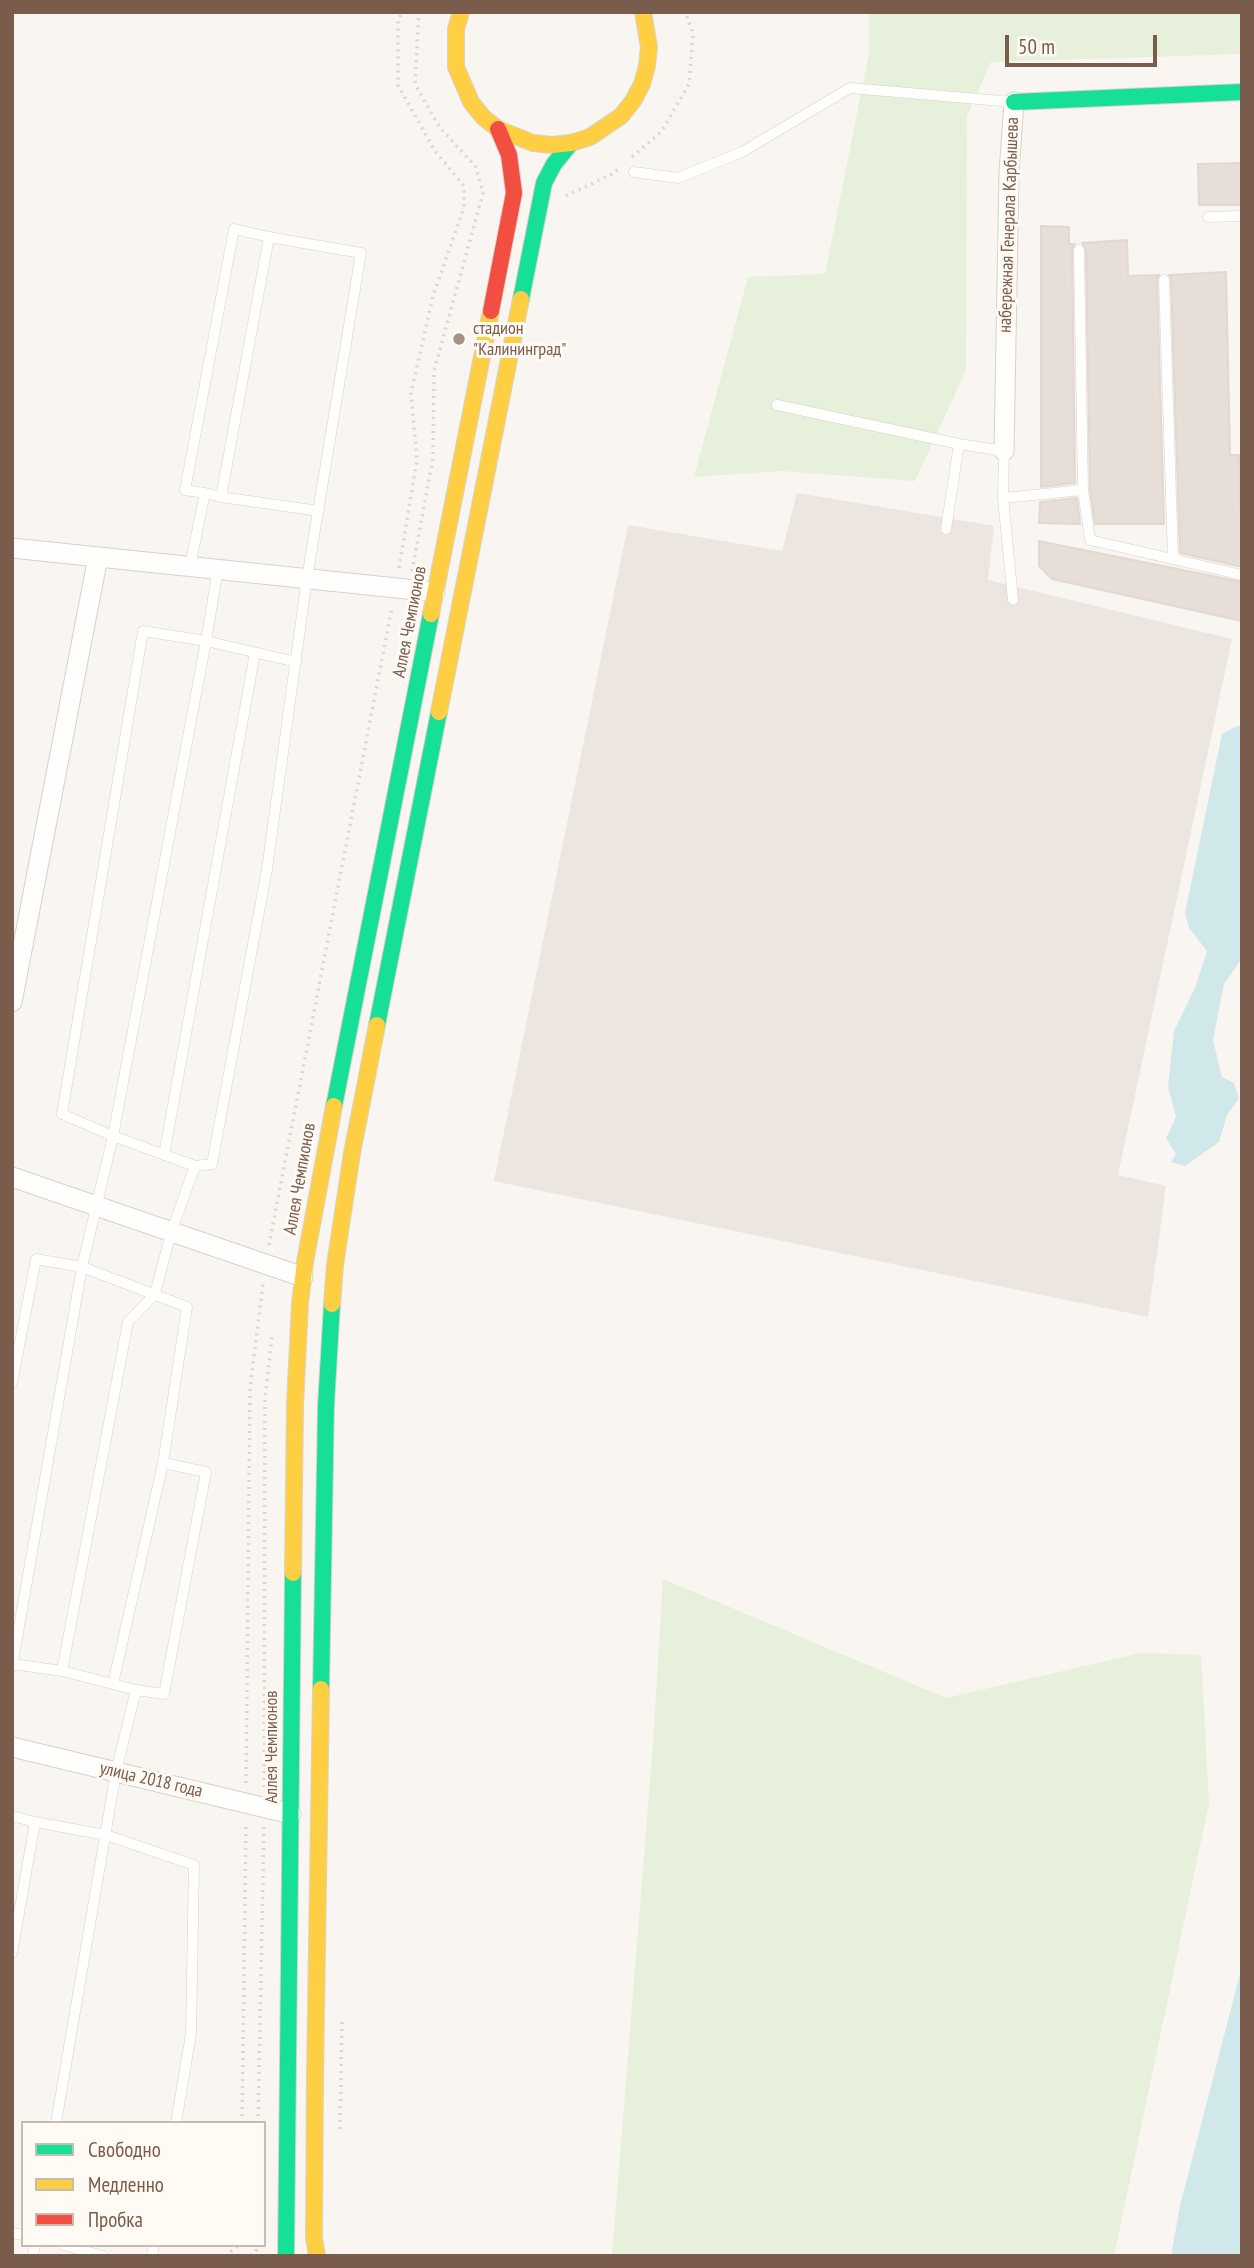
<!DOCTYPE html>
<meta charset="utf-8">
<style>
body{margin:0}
#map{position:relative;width:1254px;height:2268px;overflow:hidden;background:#f9f5f0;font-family:"PT Sans Narrow",sans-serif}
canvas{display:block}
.frame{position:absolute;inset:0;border:14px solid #7a5c4d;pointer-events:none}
.legend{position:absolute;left:21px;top:2121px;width:245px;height:126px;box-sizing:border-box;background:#fffaf3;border:2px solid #cabbb1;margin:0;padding:9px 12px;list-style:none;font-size:21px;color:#7a5c4d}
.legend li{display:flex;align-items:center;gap:14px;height:35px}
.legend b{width:35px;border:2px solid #cabbb1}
.scale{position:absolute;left:1005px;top:35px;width:152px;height:32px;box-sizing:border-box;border:4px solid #7a5c4d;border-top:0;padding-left:9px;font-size:21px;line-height:24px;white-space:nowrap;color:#7a5c4d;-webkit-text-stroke:5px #fffaf3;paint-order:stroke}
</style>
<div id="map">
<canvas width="1254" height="2268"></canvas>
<div class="frame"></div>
<ul class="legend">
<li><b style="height:9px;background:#16e098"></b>Свободно</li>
<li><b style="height:9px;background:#ffcf43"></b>Медленно</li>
<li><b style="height:9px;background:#f24e42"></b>Пробка</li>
</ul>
<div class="scale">50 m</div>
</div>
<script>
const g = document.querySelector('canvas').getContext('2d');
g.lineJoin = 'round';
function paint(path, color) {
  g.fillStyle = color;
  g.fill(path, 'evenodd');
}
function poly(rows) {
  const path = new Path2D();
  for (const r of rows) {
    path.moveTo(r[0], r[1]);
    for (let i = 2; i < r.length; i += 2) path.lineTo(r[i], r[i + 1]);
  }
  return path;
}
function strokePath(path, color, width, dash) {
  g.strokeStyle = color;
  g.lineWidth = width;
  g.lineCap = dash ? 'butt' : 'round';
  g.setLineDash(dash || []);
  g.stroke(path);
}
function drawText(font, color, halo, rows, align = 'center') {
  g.font = font + ' "PT Sans Narrow",sans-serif';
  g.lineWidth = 6;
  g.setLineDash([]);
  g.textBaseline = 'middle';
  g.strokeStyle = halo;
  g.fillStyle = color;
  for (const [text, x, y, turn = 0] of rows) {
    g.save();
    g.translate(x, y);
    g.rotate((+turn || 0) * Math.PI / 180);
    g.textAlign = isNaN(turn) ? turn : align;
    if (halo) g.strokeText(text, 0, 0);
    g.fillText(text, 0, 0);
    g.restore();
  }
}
paint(poly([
 [797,493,994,526,988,580,1232,639,1118,1175,1166,1186,1148,1317,494,1181,628,525,782,551]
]), '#ede5e0');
paint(poly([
 [869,12,1242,12,1242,54,991,62,967,116,966,370,915,481,781,471,694,477,748,277,825,274,869,53],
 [663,1579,946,1698,1141,1653,1201,1655,1209,1803,1114,2256,612,2256,653,1744]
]), '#e7f0db');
paint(poly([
 [1237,726,1242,726,1242,958,1224,984,1213,1040,1222,1077,1234,1083,1239,1098,1227,1115,1219,1142,1185,1166,1171,1162,1176,1154,1166,1138,1176,1117,1168,1087,1174,1031,1195,988,1207,951,1189,928,1185,913,1222,734],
 [1242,1966,1242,2256,1171,2256,1180,2206]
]), '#d0e8ea');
const building = poly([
 [1242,163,1242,205,1199,205,1198,164,1242,163],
 [1041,226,1069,227,1069,244,1075,244,1072,250,1075,483,1041,487,1041,226],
 [1127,240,1128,276,1159,275,1157,280,1164,524,1095,524,1090,489,1086,250,1082,243,1127,240],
 [1226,272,1230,455,1239,455,1242,567,1180,553,1171,280,1169,275,1226,272],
 [1077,498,1080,524,1039,523,1040,502,1077,498],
 [1039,541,1242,582,1242,621,1052,579,1039,566,1039,541]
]);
paint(building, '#e6ded7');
strokePath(building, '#e2d8d2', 2);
const lane = poly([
 [634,172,678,178,742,152,850,88,1013,102],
 [1208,217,1242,216],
 [1079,250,1083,490],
 [1164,280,1173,559],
 [777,405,959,444,1004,451,1003,498,1013,600],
 [205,493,185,490,234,229,269,237],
 [221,497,319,511],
 [1003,498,1083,490,1090,540,1242,575],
 [946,529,959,444],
 [164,1155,255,653],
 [195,1166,113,1136,62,1114,143,631,206,641,218,569],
 [12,1383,36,1259,82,1267,187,1307,163,1463,206,1472,164,1694,136,1690],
 [12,1664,62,1671],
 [12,1667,82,1267,113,1136,206,641,296,662],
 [113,1684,163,1463],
 [12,1816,35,1822,12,1953],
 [35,1822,106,1835,194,1865,191,2034,176,2123],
 [56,2123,116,1772,136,1690,62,1671,128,1322,155,1294,171,1233,195,1166,212,1164,267,869,307,578,361,253,269,237,221,497,205,493,190,566],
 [12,2233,23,2235],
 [64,2245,103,2256],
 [33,2256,35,2245],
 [152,2256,154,2245]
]);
const street = poly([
 [1004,451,1009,173,1014,102],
 [12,548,435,592],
 [12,1002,98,557],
 [12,1177,303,1277],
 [12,1747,291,1814]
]);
const fast = poly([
 [1014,102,1242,92],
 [521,299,544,183,554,164,571,143],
 [377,1025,439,712],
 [334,1106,431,614],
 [321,1689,326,1405,332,1304],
 [286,2256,293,1573]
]);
const slow = poly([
 [461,12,456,29,456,67,471,102,483,117,498,129,533,143,552,145,571,143,590,137,621,116,633,101,642,84,647,66,649,47,643,12],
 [431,614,491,311],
 [439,712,521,299],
 [332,1304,335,1265,352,1153,377,1025],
 [293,1573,295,1404,300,1303,305,1262,334,1106],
 [317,2256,314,2238,315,2075,321,1689]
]);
const jam = poly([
 [491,311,514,193,509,155,498,129]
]);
strokePath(lane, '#d7d1cb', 11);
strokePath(street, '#d7d1cb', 21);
strokePath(fast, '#d9d2cb', 18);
strokePath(slow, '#d9d2cb', 18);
strokePath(jam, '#d9d2cb', 18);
strokePath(poly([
 [632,157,661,132,689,84,693,33,685,12],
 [566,196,612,174,621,167],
 [399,568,417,460,411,393,433,296,464,207,464,186,435,151,398,85,398,21,402,12],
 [412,571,433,458,434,371,483,193,476,167,440,128,415,84,419,12],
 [269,1245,392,607],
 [246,1783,250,1389,263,1284],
 [264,1787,265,1398,272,1336],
 [242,2123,246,1822],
 [258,2123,264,1826],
 [340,2129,342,2022],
 [225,2256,239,2245],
 [251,2256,256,2251,256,2245]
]), '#dcd5d0', 3.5, [2, 5]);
strokePath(lane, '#fefefd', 10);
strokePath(street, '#fefefd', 19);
strokePath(fast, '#16e098', 16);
strokePath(slow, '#ffcf43', 16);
strokePath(jam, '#f24e42', 16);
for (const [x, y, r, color] of [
 [459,339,7,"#a69286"]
]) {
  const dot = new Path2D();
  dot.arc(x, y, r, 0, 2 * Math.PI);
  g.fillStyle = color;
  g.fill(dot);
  strokePath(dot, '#fffaf3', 2.5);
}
drawText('18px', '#7a5c4d', '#fffaf3', [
 ["набережная Генерала Карбышева",1009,225,-88],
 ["Аллея Чемпионов",410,622,-79],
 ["Аллея Чемпионов",300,1179,-80],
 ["Аллея Чемпионов",272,1747,-90],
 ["улица 2018 года",151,1780,13]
]);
drawText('18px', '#7a5c4d', '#fffaf3', [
 ["стадион",473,329],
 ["\"Калининград\"",473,350]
], 'left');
</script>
